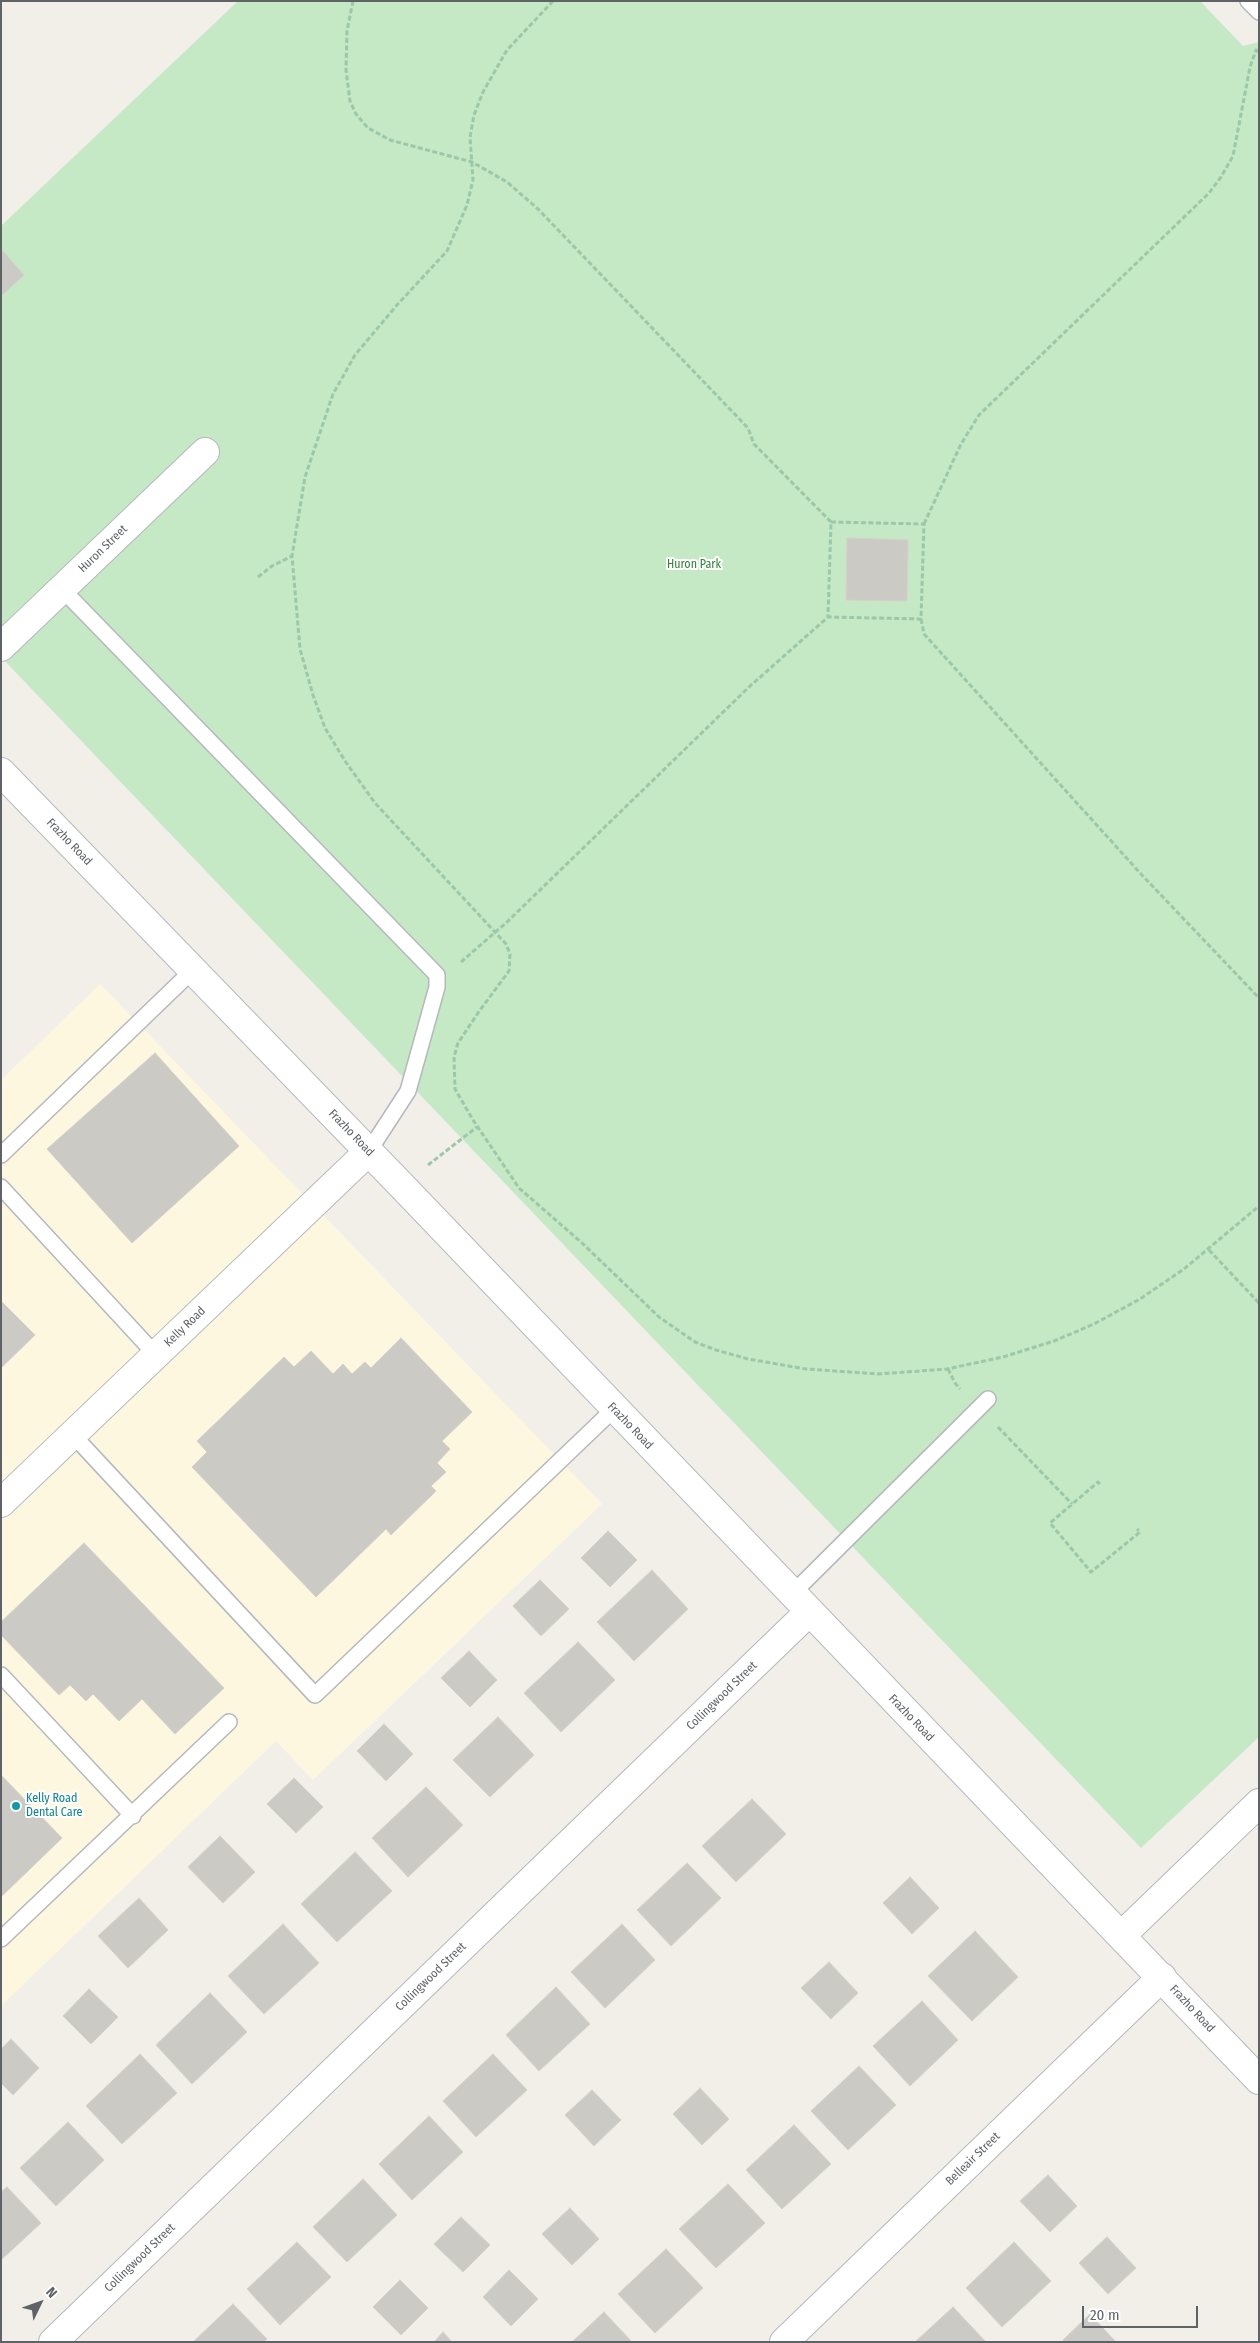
<!DOCTYPE html>
<style>
body{margin:0}
#map{position:relative;width:1260px;height:2343px;overflow:hidden;background:#f1efe8;font-family:"Fira Sans Condensed",sans-serif}
canvas{display:block}
.frame{position:absolute;inset:0;border:2px solid #5f6368;pointer-events:none}
.north{position:absolute;left:15px;top:2278px;width:50px;height:50px;-webkit-text-stroke:4px #fff;paint-order:stroke;rotate:48deg;font-size:14px;font-weight:700;line-height:20px;text-align:center;color:#5f6368}
.north::after{content:'';display:block;margin:auto;width:18px;height:22px;background:#5f6368;clip-path:polygon(50% 0,100% 100%,50% 72%,0 100%)}
.scale{position:absolute;left:1082px;top:2306px;width:116px;height:22px;box-sizing:border-box;border:2px solid #5f6368;border-top:0;padding-left:6px;font-size:15px;line-height:18px;white-space:nowrap;color:#5f6368;-webkit-text-stroke:4px #fff;paint-order:stroke}
</style>
<div id="map">
<canvas width="1260" height="2343"></canvas>
<div class="frame"></div>
<div class="north">N</div>
<div class="scale">20 m</div>
</div>
<script>
const g = document.querySelector('canvas').getContext('2d');
g.lineJoin = 'round';
function paint(path, color) {
  g.fillStyle = color;
  g.fill(path, 'evenodd');
}
function poly(rows) {
  const path = new Path2D();
  for (const r of rows) {
    path.moveTo(r[0], r[1]);
    for (let i = 2; i < r.length; i += 2) path.lineTo(r[i], r[i + 1]);
  }
  return path;
}
function strokePath(path, color, width, dash) {
  g.strokeStyle = color;
  g.lineWidth = width;
  g.lineCap = dash ? 'butt' : 'round';
  g.setLineDash(dash || []);
  g.stroke(path);
}
function drawText(font, color, halo, rows, align = 'center') {
  g.font = font + ' "Fira Sans Condensed",sans-serif';
  g.lineWidth = 4;
  g.setLineDash([]);
  g.textBaseline = 'middle';
  g.strokeStyle = halo;
  g.fillStyle = color;
  for (const [text, x, y, turn = 0] of rows) {
    g.save();
    g.translate(x, y);
    g.rotate((+turn || 0) * Math.PI / 180);
    g.textAlign = isNaN(turn) ? turn : align;
    if (halo) g.strokeText(text, 0, 0);
    g.fillText(text, 0, 0);
    g.restore();
  }
}
paint(poly([
 [100,984,602,1504,313,1780,276,1741,1,2006,1,1080]
]), '#fef7e0');
paint(poly([
 [238,1,1200,1,1243,46,1259,42,1259,1737,1141,1848,1,657,1,226]
]), '#c5e8c5');
const building = poly([
 [1,249,24,275,1,296,1,249],
 [847,538,908,540,907,601,846,600,847,538],
 [155,1053,239,1146,132,1243,47,1149,155,1053],
 [1,1301,35,1335,1,1368,1,1301],
 [401,1338,472,1412,442,1441,450,1449,437,1463,446,1472,431,1486,436,1491,391,1535,386,1529,316,1597,192,1467,207,1452,197,1441,284,1357,294,1367,311,1351,333,1374,343,1364,352,1374,365,1362,371,1368,401,1338],
 [608,1531,637,1560,610,1587,581,1558,608,1531],
 [84,1543,224,1688,175,1734,142,1699,119,1721,93,1694,86,1701,70,1685,59,1695,1,1635,1,1622,84,1543],
 [652,1570,688,1609,634,1661,597,1622,652,1570],
 [540,1580,569,1609,541,1636,513,1606,540,1580],
 [578,1642,615,1680,561,1732,524,1693,578,1642],
 [469,1651,497,1680,470,1707,441,1678,469,1651],
 [498,1717,534,1755,490,1797,453,1760,498,1717],
 [384,1724,413,1754,386,1781,357,1751,384,1724],
 [1,1775,62,1838,1,1897,1,1775],
 [294,1778,323,1807,296,1833,267,1804,294,1778],
 [426,1787,463,1825,408,1877,372,1838,426,1787],
 [752,1799,786,1834,736,1882,702,1846,752,1799],
 [220,1836,255,1872,223,1903,188,1867,220,1836],
 [355,1852,392,1891,337,1942,301,1904,355,1852],
 [687,1863,721,1898,671,1946,637,1910,687,1863],
 [910,1877,939,1908,912,1934,883,1903,910,1877],
 [139,1898,168,1930,128,1968,98,1936,139,1898],
 [283,1924,319,1963,264,2014,228,1976,283,1924],
 [622,1924,655,1960,605,2008,571,1972,622,1924],
 [975,1931,1018,1977,972,2021,928,1976,975,1931],
 [829,1962,858,1993,831,2019,801,1988,829,1962],
 [556,1987,590,2024,539,2071,506,2035,556,1987],
 [89,1989,118,2017,91,2044,63,2016,89,1989],
 [210,1993,247,2032,192,2084,156,2045,210,1993],
 [922,2001,958,2040,910,2086,873,2046,922,2001],
 [11,2039,39,2068,13,2095,1,2083,1,2049,11,2039],
 [140,2054,177,2093,122,2144,86,2106,140,2054],
 [493,2054,527,2090,476,2137,443,2101,493,2054],
 [859,2066,896,2105,848,2150,811,2111,859,2066],
 [700,2088,729,2119,702,2145,673,2114,700,2088],
 [592,2090,621,2120,594,2146,565,2115,592,2090],
 [429,2116,463,2152,412,2200,379,2164,429,2116],
 [68,2122,104,2160,56,2206,20,2168,68,2122],
 [794,2125,831,2164,782,2209,746,2170,794,2125],
 [1048,2175,1077,2206,1050,2232,1020,2201,1048,2175],
 [363,2179,397,2215,347,2262,313,2227,363,2179],
 [728,2184,765,2223,716,2268,679,2229,728,2184],
 [7,2187,41,2223,1,2260,1,2192,7,2187],
 [570,2208,599,2239,572,2265,542,2234,570,2208],
 [461,2217,490,2245,463,2272,434,2244,461,2217],
 [1107,2237,1136,2268,1108,2294,1079,2263,1107,2237],
 [297,2242,331,2277,280,2325,247,2289,297,2242],
 [1014,2242,1051,2281,1002,2327,966,2288,1014,2242],
 [666,2249,703,2288,655,2333,618,2294,666,2249],
 [509,2270,538,2299,511,2326,483,2297,509,2270],
 [400,2280,428,2308,401,2335,373,2307,400,2280],
 [233,2304,267,2339,264,2342,193,2342,233,2304],
 [953,2307,986,2342,915,2342,953,2307],
 [604,2312,632,2342,572,2342,604,2312],
 [1090,2314,1116,2342,1064,2342,1063,2340,1090,2314],
 [443,2332,452,2342,434,2342,443,2332]
]);
paint(building, '#cccac5');
strokePath(building, '#d6d1c6', 1);
const lane = poly([
 [1248,1,1259,12],
 [61,588,437,975,437,987,408,1091,369,1151],
 [1,1155,193,970],
 [1,1187,156,1355],
 [73,1435,315,1695,614,1409],
 [792,1594,988,1399],
 [1,1675,133,1816],
 [1,1939,229,1722]
]);
const street = poly([
 [1,647,205,452],
 [1122,1935,1259,1803],
 [53,2342,809,1612],
 [784,2342,1162,1977]
]);
const secondary = poly([
 [1,772,403,1187,1259,2080],
 [1,1503,369,1151]
]);
strokePath(lane, '#b5b8bc', 18);
strokePath(street, '#b5b8bc', 30);
strokePath(secondary, '#b6babf', 30);
strokePath(poly([
 [353,1,347,31,346,70,350,101,356,114,368,128,390,140,472,162,507,182,538,209,748,428,754,444,831,522],
 [553,1,507,50,483,92,474,115,470,137,473,180,467,205,447,251,397,305,355,355,333,394,305,477,292,556,300,649,313,695,325,728,345,761,375,803,506,944,510,954,509,971,480,1010,458,1043,454,1057,455,1089,473,1120,519,1188,582,1243,659,1317,695,1342,716,1350,748,1359,806,1369,879,1374,947,1369,1003,1357,1054,1341,1094,1324,1140,1299,1184,1269,1259,1206],
 [924,524,961,444,979,415,1209,193,1221,177,1233,156,1250,67,1256,50,1259,52],
 [258,577,272,566,292,556],
 [921,619,924,634,1141,874,1259,998],
 [461,962,507,922,749,687,828,617,921,619,924,524,831,522,828,617],
 [428,1165,477,1127],
 [1209,1250,1259,1303],
 [948,1369,955,1383,960,1389],
 [998,1427,1072,1504],
 [1100,1484,1098,1482,1050,1523,1091,1572,1140,1532,1137,1529]
]), '#9cc7a9', 3, [5, 2.5]);
strokePath(lane, '#fff', 15);
strokePath(street, '#fff', 28);
strokePath(secondary, '#fff', 28);
for (const [x, y, r, color] of [
 [16,1806,5,"#0f9aa8"]
]) {
  const dot = new Path2D();
  dot.arc(x, y, r, 0, 2 * Math.PI);
  g.fillStyle = color;
  g.fill(dot);
  strokePath(dot, '#fff', 2);
}
drawText('12px', '#5f6368', '#fff', [
 ["Huron Street",103,549,-44],
 ["Frazho Road",69,842,46],
 ["Frazho Road",351,1133,46],
 ["Kelly Road",185,1327,-44],
 ["Frazho Road",630,1426,46],
 ["Collingwood Street",722,1696,-44],
 ["Frazho Road",911,1718,46],
 ["Collingwood Street",431,1977,-44],
 ["Frazho Road",1192,2009,47],
 ["Belleair Street",973,2159,-44],
 ["Collingwood Street",140,2258,-44]
]);
drawText('12px', '#348238', '#fff', [
 ["Huron Park",694,565]
]);
drawText('12px', '#0d838f', '#fff', [
 ["Kelly Road",26,1799],
 ["Dental Care",26,1813]
], 'left');
</script>
